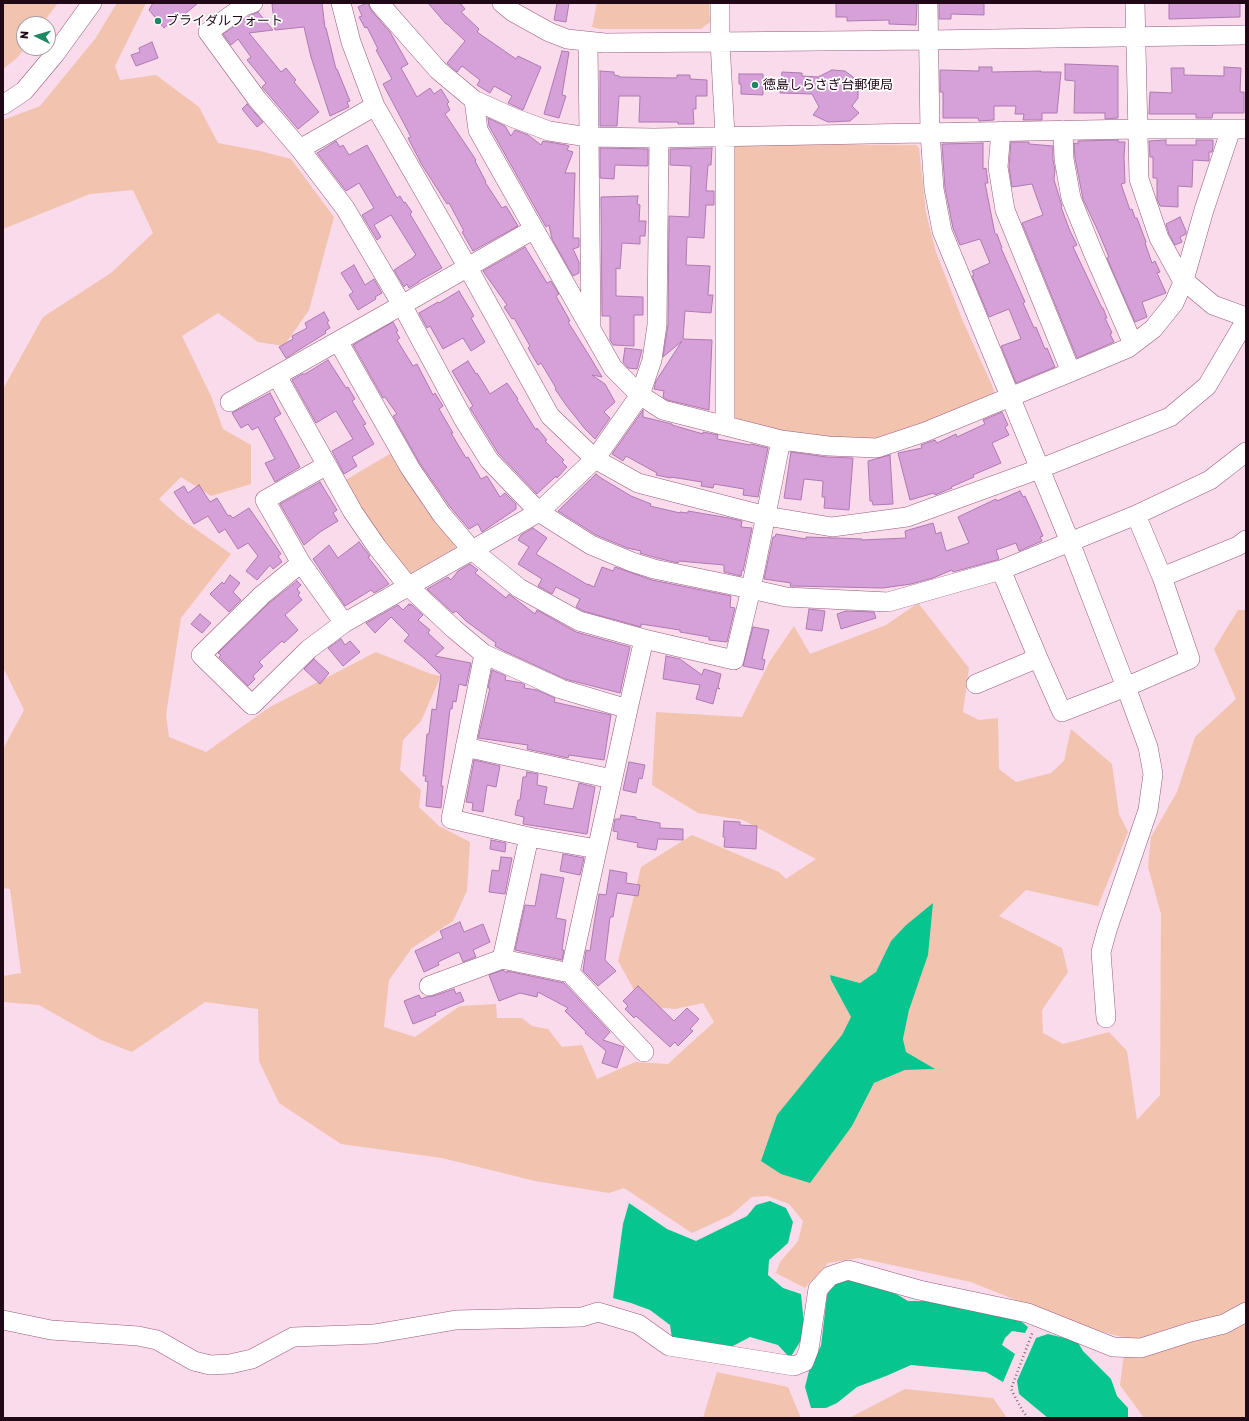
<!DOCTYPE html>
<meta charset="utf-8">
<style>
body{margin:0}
#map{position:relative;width:1249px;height:1421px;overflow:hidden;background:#f9dbeb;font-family:Rubik,sans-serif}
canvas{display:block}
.frame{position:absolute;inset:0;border:4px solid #210817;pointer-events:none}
.north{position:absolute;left:16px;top:16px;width:40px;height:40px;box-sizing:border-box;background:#fff;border:1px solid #a69ca2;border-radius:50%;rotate:275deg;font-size:11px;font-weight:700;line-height:16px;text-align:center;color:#210817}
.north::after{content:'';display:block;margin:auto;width:14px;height:18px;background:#1e8864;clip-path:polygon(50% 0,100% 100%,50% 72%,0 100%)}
</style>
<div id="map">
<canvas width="1249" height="1421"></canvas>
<div class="frame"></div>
<div class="north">N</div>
</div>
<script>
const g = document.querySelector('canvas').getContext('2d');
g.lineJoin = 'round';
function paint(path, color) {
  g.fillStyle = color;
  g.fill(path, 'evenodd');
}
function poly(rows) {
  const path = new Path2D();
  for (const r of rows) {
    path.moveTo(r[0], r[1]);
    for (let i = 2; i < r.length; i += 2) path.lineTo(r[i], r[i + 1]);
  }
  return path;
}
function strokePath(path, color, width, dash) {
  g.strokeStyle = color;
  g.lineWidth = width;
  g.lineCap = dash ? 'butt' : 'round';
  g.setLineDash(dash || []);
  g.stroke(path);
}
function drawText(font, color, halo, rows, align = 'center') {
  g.font = font + ' Rubik,"Noto Sans JP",sans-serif';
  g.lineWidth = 3.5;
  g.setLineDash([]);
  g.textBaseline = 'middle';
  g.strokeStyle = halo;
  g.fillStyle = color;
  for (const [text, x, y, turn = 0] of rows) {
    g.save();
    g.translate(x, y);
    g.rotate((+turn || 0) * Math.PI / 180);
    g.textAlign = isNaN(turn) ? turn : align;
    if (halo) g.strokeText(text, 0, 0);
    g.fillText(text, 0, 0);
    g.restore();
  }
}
paint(poly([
 [3,3,58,3,42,24,24,24,25,48,17,58,3,69],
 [117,3,146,3,115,66,120,80,156,75,199,107,218,143,260,151,291,159,334,217,309,310,284,346,258,342,218,313,182,336,211,396,223,429,251,445,251,484,211,496,181,477,159,499,180,518,231,554,181,618,166,715,169,737,206,752,270,707,376,652,431,674,441,676,421,721,403,740,400,770,421,790,419,807,439,826,470,842,467,891,453,921,412,948,389,980,384,1027,415,1037,460,1006,496,1004,497,1018,522,1018,532,1026,548,1029,562,1047,582,1045,597,1079,635,1062,668,1064,714,1022,703,1003,675,1009,643,1006,618,961,641,867,692,835,779,872,786,879,816,859,743,820,698,813,652,785,656,712,742,717,770,661,794,626,810,654,886,625,918,603,969,668,963,712,979,720,998,718,999,769,1016,782,1051,773,1064,761,1071,729,1112,764,1119,814,1128,832,1098,906,1026,890,999,916,1062,948,1068,972,1042,1010,1043,1033,1063,1044,1109,1032,1127,1051,1137,1120,1160,1095,1161,914,1148,867,1151,837,1177,792,1195,737,1236,699,1214,649,1238,610,1246,610,1246,1418,1144,1418,1120,1385,1126,1338,1080,1326,971,1282,859,1258,828,1263,805,1288,776,1273,780,1262,798,1241,803,1221,789,1204,768,1196,752,1197,731,1215,692,1233,624,1188,609,1193,535,1181,442,1158,341,1144,279,1103,259,1061,258,1009,205,1002,132,1052,101,1040,39,1005,3,1002,3,976,21,973,10,889,3,888,3,749,24,710,5,671,3,672,3,389,43,317,111,273,153,233,133,190,90,194,3,229,3,120,40,106,95,39],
 [905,926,909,1010,903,1039,906,1052,934,1069,905,1070,874,1083,852,1126,843,1035,851,1017,831,980,830,975,860,983,876,972,891,941],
 [597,3,709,3,710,22,701,29,600,29,592,27],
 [738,144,916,145,919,148,926,213,936,252,962,319,994,390,993,395,944,417,884,437,850,441,829,440,728,421,732,149],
 [393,452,424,507,436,523,455,543,455,548,409,574,383,541,353,497,344,481],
 [717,1372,788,1387,801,1418,703,1418],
 [905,1389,993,1398,1007,1418,849,1418]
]), '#f2c3af');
paint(poly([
 [933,903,928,955,909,1010,903,1039,906,1052,935,1069,905,1070,874,1083,852,1126,810,1183,781,1174,761,1161,777,1115,842,1035,851,1017,831,980,830,975,860,983,876,972,891,941,905,926],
 [770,1201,786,1208,793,1222,788,1243,769,1260,768,1275,783,1288,801,1294,805,1334,790,1358,778,1345,750,1337,731,1347,672,1338,670,1325,650,1310,631,1303,613,1298,623,1224,629,1203,667,1229,696,1241,747,1216,756,1205],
 [847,1277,881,1285,908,1301,942,1301,1016,1317,1028,1327,1025,1333,1012,1331,1005,1338,1002,1345,1015,1354,1003,1382,986,1372,911,1365,886,1376,857,1387,837,1403,826,1408,811,1408,805,1387,811,1363,821,1346,827,1295,834,1282],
 [1048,1334,1077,1341,1083,1351,1111,1379,1117,1396,1128,1408,1128,1418,1048,1418,1019,1394,1017,1381,1036,1338]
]), '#07c58f');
const building = poly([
 [153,3,198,3,180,18,178,16,164,28,149,10,153,3],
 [283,3,322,3,325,28,326,28,336,69,337,69,350,101,347,102,349,107,330,116,311,57,304,27,275,30,272,4,283,3],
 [367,3,368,3,371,10,390,32,408,64,401,68,417,97,430,88,434,94,441,89,449,102,447,104,450,110,445,114,476,160,475,161,486,182,485,182,502,208,506,206,518,226,473,251,462,232,464,231,449,203,447,204,422,165,408,138,411,137,383,84,392,79,376,50,378,49,367,27,365,28,359,17,362,16,358,7,367,3],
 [428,3,460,3,465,9,461,12,479,29,477,32,516,59,518,56,541,67,523,110,508,103,512,96,494,86,490,93,477,85,480,80,462,66,457,72,447,63,465,41,447,24,446,24,428,3],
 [557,3,569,3,566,22,554,20,557,3],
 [836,3,917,3,916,25,889,24,889,20,847,21,847,17,836,17,836,3],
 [939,3,984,3,984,15,951,14,951,19,939,19,939,3],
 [1169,3,1240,3,1240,17,1169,19,1169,3],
 [258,12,273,30,249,33,281,72,286,68,296,80,294,82,319,112,298,129,262,87,266,83,247,60,251,57,238,39,231,45,223,34,249,16,258,12],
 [152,42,158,58,136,66,131,55,140,52,139,48,152,42],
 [562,51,569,52,562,95,566,96,559,118,544,114,562,51],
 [1065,64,1118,66,1118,118,1105,119,1105,113,1074,113,1075,81,1065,80,1065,64],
 [979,67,992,67,992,72,1041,71,1041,72,1061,72,1057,113,1042,113,1042,120,1023,120,1024,114,1015,114,1016,106,994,106,994,120,979,121,978,118,943,118,943,92,940,92,940,70,979,71,979,67],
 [1224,67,1241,68,1240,92,1244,92,1244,113,1213,113,1212,118,1196,118,1196,114,1149,114,1150,92,1172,93,1171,68,1184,68,1184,75,1224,76,1224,67],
 [832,70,845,71,853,77,857,82,858,90,858,98,852,106,859,113,850,121,828,122,813,115,819,107,812,94,780,93,782,72,802,73,802,76,818,77,832,70],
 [600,71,614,72,614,75,619,76,619,77,677,78,677,75,690,75,690,79,707,80,707,96,696,96,696,109,693,109,694,124,678,124,678,122,639,122,640,96,619,96,617,126,600,126,600,71],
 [739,74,763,74,763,95,741,94,741,84,739,84,739,74],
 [247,104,263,122,257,127,242,109,247,104],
 [488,118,505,126,511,136,515,130,528,135,541,145,543,141,566,145,569,146,567,150,573,152,565,173,575,173,573,238,579,238,579,247,573,249,579,262,579,273,573,276,552,239,549,225,546,227,489,126,488,118],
 [1118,140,1118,142,1125,142,1124,157,1125,183,1121,184,1130,210,1132,209,1135,218,1137,218,1146,242,1145,243,1152,263,1155,261,1160,272,1157,273,1166,293,1142,302,1147,317,1135,322,1107,258,1109,257,1098,231,1083,199,1075,158,1074,143,1078,144,1078,141,1118,140],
 [1166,140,1166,145,1196,145,1196,140,1213,140,1213,147,1212,152,1209,152,1209,161,1193,160,1192,187,1178,186,1178,207,1160,206,1157,199,1157,178,1153,178,1153,157,1150,157,1149,141,1166,140],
 [336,141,340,147,343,145,349,155,367,145,397,198,400,196,404,203,405,202,412,212,410,214,442,268,419,281,419,282,409,288,407,284,404,287,394,270,414,257,414,256,416,255,391,215,374,225,381,237,377,240,362,215,374,208,359,183,346,191,317,153,336,141],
 [1011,142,1029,142,1029,144,1053,146,1053,160,1055,170,1054,180,1062,206,1061,207,1070,231,1077,245,1073,247,1102,308,1103,308,1107,318,1105,318,1112,333,1110,334,1114,342,1077,358,1022,223,1043,215,1032,184,1012,187,1009,167,1011,142],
 [983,143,983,169,986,168,988,183,985,183,995,234,997,234,1002,248,1001,248,1025,302,1023,303,1034,328,1036,327,1045,349,1047,348,1055,367,1016,383,1001,346,1021,339,1009,309,989,317,972,276,974,275,972,271,990,263,980,239,960,245,953,228,945,188,942,144,983,143],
 [600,148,648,149,648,165,647,166,615,165,614,179,600,178,600,148],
 [712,148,711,165,708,165,706,191,714,191,714,205,706,205,704,238,687,237,686,265,710,266,708,295,713,295,711,313,685,311,683,339,712,340,709,410,667,400,663,397,664,391,654,389,656,381,682,341,663,357,668,325,669,216,689,217,691,166,670,165,670,149,712,148],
 [638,196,637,204,640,205,639,221,646,221,645,236,640,236,640,244,622,243,620,269,616,268,616,296,643,297,643,315,634,315,634,346,613,345,610,340,610,316,602,316,601,197,638,196],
 [1180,217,1186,231,1186,234,1180,237,1182,242,1175,245,1169,234,1166,224,1180,217],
 [525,247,547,283,551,281,559,294,556,296,570,321,568,322,590,357,602,377,592,375,605,384,615,402,604,412,610,418,595,439,585,429,566,405,555,389,556,388,541,363,538,365,528,348,530,346,514,318,512,319,504,307,507,305,483,271,525,247],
 [354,265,365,285,374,279,382,293,375,297,376,299,358,310,349,295,353,292,341,273,354,265],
 [459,291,474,316,471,318,485,342,471,351,463,338,443,349,430,326,427,328,419,313,438,302,439,303,459,291],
 [324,312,329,321,327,322,330,328,325,331,326,333,286,358,279,347,293,339,292,336,307,328,305,323,324,312],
 [393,322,398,331,396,332,400,338,397,340,413,366,417,364,433,395,435,393,443,406,439,409,453,433,451,433,466,458,468,457,481,479,487,476,500,497,505,493,516,504,516,509,482,532,478,524,469,529,451,508,419,462,393,416,397,414,385,397,383,398,353,345,393,322],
 [625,348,642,350,637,369,628,368,623,362,625,348],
 [328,360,346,388,348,387,355,399,352,401,366,424,363,425,374,444,352,457,357,466,344,474,332,451,353,439,336,411,316,423,292,380,302,374,305,374,328,360],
 [468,361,476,374,477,373,490,394,507,383,518,399,517,400,536,430,537,428,547,440,545,441,564,460,562,462,567,467,557,478,556,476,537,494,498,453,470,408,473,406,452,371,468,361],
 [270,393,281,414,274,418,300,467,275,482,265,463,275,459,258,427,252,430,248,424,241,428,232,413,270,393],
 [643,410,643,417,672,424,672,425,703,434,703,432,718,435,717,439,750,445,751,444,768,448,758,497,743,495,744,489,714,484,713,488,701,486,702,482,671,477,671,478,656,475,657,473,626,456,623,461,612,454,643,410],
 [1002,412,1008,425,1005,427,1009,435,992,443,1001,463,973,475,974,477,951,487,952,488,935,495,934,493,910,500,898,453,922,448,921,445,935,440,937,443,956,434,957,437,985,424,983,420,1002,412],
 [791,452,827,457,853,458,849,510,824,508,825,497,822,497,823,481,804,479,801,500,784,498,791,452],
 [890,455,893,504,873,505,872,501,870,501,868,461,890,455],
 [596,474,601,478,631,496,651,504,650,506,680,513,680,512,688,513,688,511,729,518,742,521,741,527,752,528,743,571,742,570,741,576,724,572,724,565,679,561,678,563,657,558,640,553,641,551,627,548,596,535,558,511,596,474],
 [320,482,337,510,333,513,338,521,320,532,304,545,280,504,320,482],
 [199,485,210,502,217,498,228,516,230,515,233,518,249,508,281,554,278,556,282,562,273,569,270,565,257,580,246,571,258,556,248,543,238,549,225,529,219,533,208,516,194,524,174,492,184,486,188,493,199,485],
 [1020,491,1023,497,1025,496,1036,520,1043,536,1040,537,1042,541,1019,551,1016,543,996,550,999,559,997,560,953,572,952,570,933,578,911,584,883,588,790,586,791,583,764,579,773,537,775,537,776,534,806,539,806,537,836,538,862,539,862,540,906,538,905,531,933,523,936,534,941,532,946,551,969,543,958,517,996,499,997,501,1020,491],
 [533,528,547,538,536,554,588,585,588,584,594,587,602,567,613,571,615,567,652,580,731,596,730,607,735,608,727,642,709,640,709,637,680,632,680,630,641,624,641,627,583,611,576,607,580,599,556,587,552,594,538,586,542,579,518,564,529,547,518,540,521,535,533,528],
 [359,542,370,556,368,557,389,584,374,593,371,590,345,606,313,559,329,545,338,558,359,542],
 [470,564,478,570,475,573,506,598,509,594,535,614,537,610,576,632,630,647,620,693,565,679,504,651,495,646,496,643,466,621,456,611,453,613,427,589,448,577,451,580,458,571,470,564],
 [230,575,240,583,233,592,241,600,229,612,210,594,222,582,224,584,230,575],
 [297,581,301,585,297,589,300,593,298,595,302,600,285,615,298,630,284,643,282,641,259,662,263,666,253,676,255,679,248,686,219,657,221,655,218,653,269,603,297,581],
 [409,604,410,606,411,604,423,615,418,620,430,630,428,633,444,648,435,656,471,663,466,686,459,684,456,702,453,701,452,709,450,709,444,761,441,786,443,786,441,808,426,806,428,782,425,781,426,776,423,776,427,734,429,734,432,709,436,710,441,675,425,659,404,641,409,635,391,617,375,633,366,623,398,605,403,610,409,604],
 [809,609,825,611,822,631,806,629,809,609],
 [846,611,874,612,876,618,841,629,837,614,846,611],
 [200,614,211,623,202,633,191,624,200,614],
 [753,627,769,630,762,659,765,660,763,670,743,666,753,627],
 [341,639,345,645,350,641,360,652,343,666,328,648,341,639],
 [666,656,680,659,702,675,704,669,721,674,718,687,720,689,717,688,713,704,696,699,700,685,663,679,666,656],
 [314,659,329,673,320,684,304,669,314,659],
 [492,670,506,676,505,680,522,683,525,685,524,688,537,690,555,698,554,702,611,715,604,760,569,755,568,758,527,749,528,745,478,738,490,688,488,688,492,670],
 [474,760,500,766,496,787,487,785,483,812,472,810,473,803,466,802,474,760],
 [629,762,645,765,642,779,639,778,636,793,623,790,629,762],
 [527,772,538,774,537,785,547,787,544,804,573,809,579,783,595,787,587,834,523,824,524,817,515,815,518,800,520,800,523,777,526,777,527,772],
 [621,815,636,817,636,819,660,823,660,828,683,829,683,840,658,839,656,850,637,847,638,843,617,839,618,832,613,831,615,819,620,819,621,815],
 [724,821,740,822,740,825,757,826,756,849,724,847,725,837,723,837,724,821],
 [491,840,506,843,505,852,490,849,491,840],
 [563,854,584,858,580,875,560,871,563,854],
 [501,857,512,858,505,894,489,892,492,870,499,871,501,857],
 [610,870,627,873,626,883,640,885,638,896,617,893,613,917,610,917,605,960,616,971,598,986,583,971,586,950,590,951,594,924,599,894,606,895,610,870],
 [541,874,564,878,556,918,566,920,562,950,564,950,562,960,515,950,525,905,535,906,541,874],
 [460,922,464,932,483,924,490,942,473,950,476,957,463,962,459,952,438,962,439,965,424,972,415,951,443,938,440,931,460,922],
 [503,970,507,973,507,971,564,983,610,1032,603,1040,624,1047,617,1068,602,1063,606,1051,585,1033,586,1032,565,1011,568,1008,538,992,537,997,520,993,499,1001,489,975,503,970],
 [638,986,674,1021,687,1008,699,1019,690,1029,693,1031,678,1046,675,1042,670,1047,636,1016,634,1018,625,1009,628,1006,623,1001,638,986],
 [454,989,456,994,460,992,464,1001,435,1013,436,1015,413,1024,404,1001,419,995,421,999,426,997,433,996,454,989]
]);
paint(building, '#d6a0d8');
strokePath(building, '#ae7ab0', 1);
const minor = poly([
 [253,3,244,6,208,32,257,99,300,149,375,106],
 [341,3,351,42,375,106,467,266,550,416,595,459,638,483,766,516,832,527,907,517,1039,469,1170,417,1207,386,1246,320],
 [379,3,438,70,474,100,478,130,534,229],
 [502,3,513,12,549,32,567,39,605,43,929,40,1246,35],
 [720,3,720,41,725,136,725,426],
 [928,3,930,133,934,189,942,231,1070,542,1126,687,1190,659,1162,577,1238,546,1246,540],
 [1135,3,1139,179,1159,238,1181,278,1213,305,1246,317],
 [588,42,591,327],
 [474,100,514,118,549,131,588,137,654,138,1138,129,1246,129],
 [3,105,24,91,55,54,92,3],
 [1063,130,1064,159,1071,198,1092,250,1133,344],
 [297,145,345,208,402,305,534,229,613,368,640,395,652,360,657,325,659,138],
 [1071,372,1128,348,1153,329,1174,303,1184,280,1204,210,1231,129],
 [277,376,353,512,377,547,408,586,454,629,484,654,561,689,628,709,644,639,579,621,519,588,472,550,442,515,410,468,338,341],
 [230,402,402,305,464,420,489,460,539,512,591,545,632,562,654,569,751,589,734,660,644,639],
 [301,563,344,623,309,649,252,705,201,655,262,595,301,563,265,500,327,465],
 [1001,570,1136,515],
 [1162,577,1136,515,1210,480,1246,452],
 [344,623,539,512,595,459,640,395,663,410,781,440],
 [1038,658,1062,712,1126,687,1148,747,1153,774,1148,810,1107,930,1101,952,1106,1018],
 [976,684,1038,658,1001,570,888,602,786,597,751,589,781,440,828,446,877,448,925,432,1071,372,1005,210,998,167,1001,131],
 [465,747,612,779],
 [529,837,597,849],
 [502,959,570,973,644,1052],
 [570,973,628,709],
 [429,986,502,959,529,837,451,819,484,654],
 [3,1320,51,1330,138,1336,157,1340,194,1361,210,1365,230,1364,252,1359,293,1337,374,1334,456,1320,582,1317,598,1312,638,1324,669,1346,794,1366,804,1362,809,1349,818,1289,830,1276,848,1270,919,1290,1028,1313,1113,1347,1141,1348,1191,1332,1224,1324,1246,1312]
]);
strokePath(minor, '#9a597f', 20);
strokePath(poly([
 [1028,1418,1022,1410,1011,1389,1033,1331]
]), '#836877', 2.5, [1, 3]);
strokePath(minor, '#fff', 19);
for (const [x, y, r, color] of [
 [158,21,4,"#1e8864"],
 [755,85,4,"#1e8864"]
]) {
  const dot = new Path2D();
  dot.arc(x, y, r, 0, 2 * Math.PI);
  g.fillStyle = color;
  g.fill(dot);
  strokePath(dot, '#fff', 1.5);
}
drawText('13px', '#210817', '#fff', [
 ["ブライダルフォート",166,21],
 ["徳島しらさぎ台郵便局",763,85]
], 'left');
</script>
